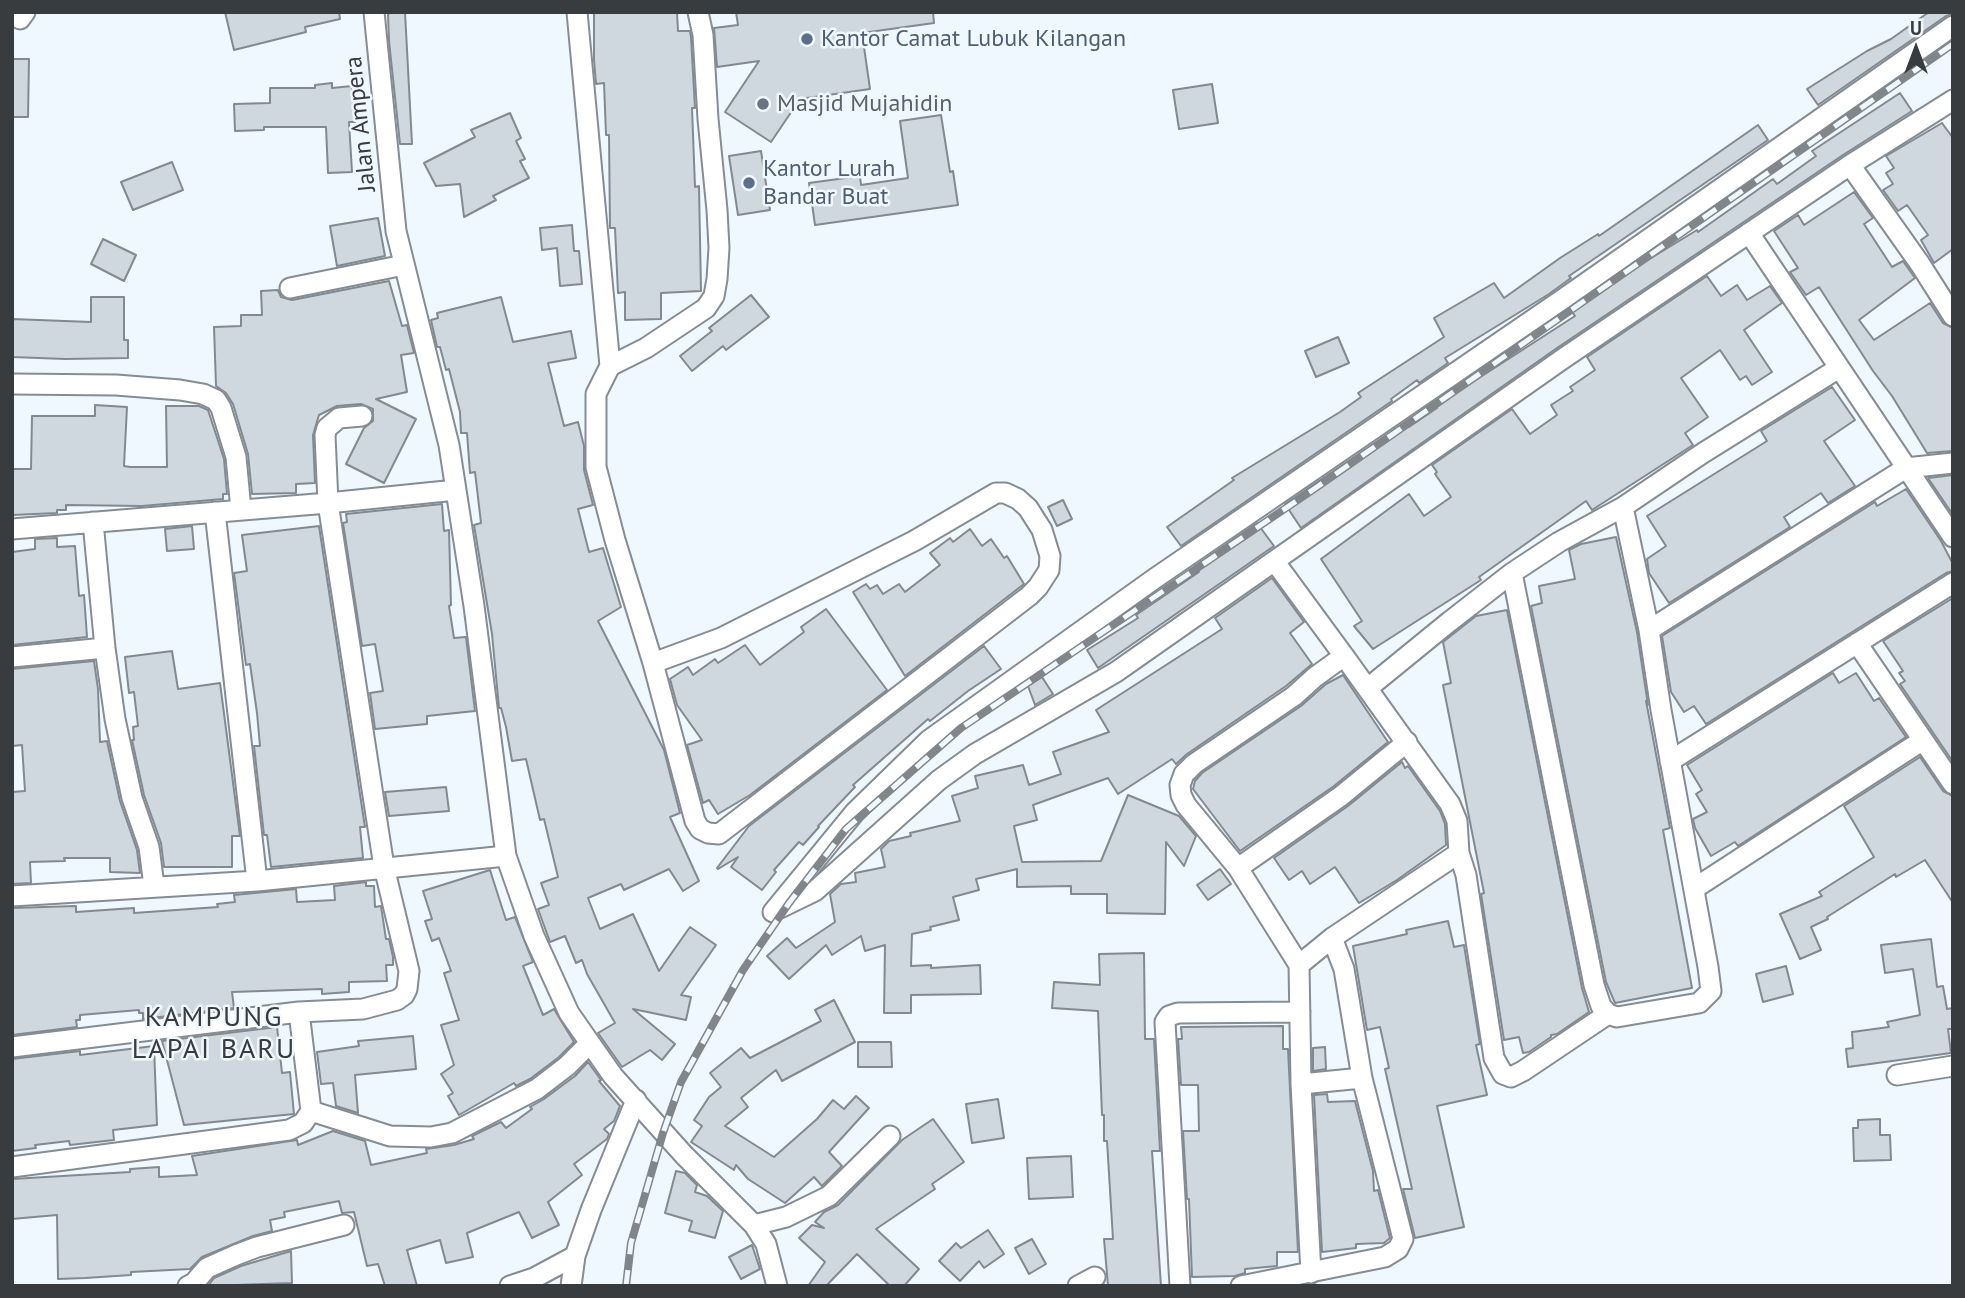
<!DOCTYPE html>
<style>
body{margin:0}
#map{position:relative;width:1965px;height:1298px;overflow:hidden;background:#f0f8ff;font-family:"PT Sans",sans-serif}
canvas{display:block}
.frame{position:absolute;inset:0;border:14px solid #393c3f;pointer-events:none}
.north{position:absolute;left:1881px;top:14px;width:70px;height:70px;-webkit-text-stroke:5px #f0f8ff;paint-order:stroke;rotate:0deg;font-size:19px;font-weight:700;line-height:28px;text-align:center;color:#393c3f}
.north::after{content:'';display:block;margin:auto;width:24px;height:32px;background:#393c3f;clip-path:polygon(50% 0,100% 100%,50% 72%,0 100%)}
</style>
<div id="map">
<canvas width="1965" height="1298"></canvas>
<div class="frame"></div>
<div class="north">U</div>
</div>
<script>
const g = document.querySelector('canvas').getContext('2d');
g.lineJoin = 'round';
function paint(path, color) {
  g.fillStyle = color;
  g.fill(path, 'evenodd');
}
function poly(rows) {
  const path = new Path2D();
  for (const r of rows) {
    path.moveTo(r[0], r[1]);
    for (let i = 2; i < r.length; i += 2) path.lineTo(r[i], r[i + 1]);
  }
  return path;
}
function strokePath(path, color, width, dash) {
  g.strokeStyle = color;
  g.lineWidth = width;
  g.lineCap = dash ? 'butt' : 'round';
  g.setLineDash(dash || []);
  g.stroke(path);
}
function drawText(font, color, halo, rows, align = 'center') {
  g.font = font + ' "PT Sans",sans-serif';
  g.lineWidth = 5;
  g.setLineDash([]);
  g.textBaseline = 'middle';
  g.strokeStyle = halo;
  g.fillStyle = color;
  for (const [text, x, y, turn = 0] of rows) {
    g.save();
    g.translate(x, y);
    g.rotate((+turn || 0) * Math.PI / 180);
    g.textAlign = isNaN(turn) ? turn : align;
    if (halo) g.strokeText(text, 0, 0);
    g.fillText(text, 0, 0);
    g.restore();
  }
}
const building = poly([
 [225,12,339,12,340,19,305,27,306,32,234,50,225,12],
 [390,12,405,12,412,144,400,144,389,41,388,15,390,12],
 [594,12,677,12,678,31,690,31,691,37,695,108,692,108,695,187,699,186,701,291,661,293,661,319,625,320,625,292,618,293,615,228,610,228,609,135,606,135,604,83,596,84,594,60,594,12],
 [736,12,933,12,934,23,862,33,870,89,800,99,771,142,725,112,759,61,717,67,714,28,738,25,736,12],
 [1929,12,1953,12,1953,14,1946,16,1818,105,1807,89,1867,51,1891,39,1929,12],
 [12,59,29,59,28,117,12,117,12,59],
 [332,83,332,88,352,86,355,122,349,122,352,172,328,173,326,127,264,127,264,130,235,131,234,104,270,103,270,88,315,88,315,85,332,83],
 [1212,84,1218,123,1179,129,1173,90,1212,84],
 [1900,93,1912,111,1843,155,1557,348,1301,528,1285,504,1406,422,1409,427,1437,408,1433,403,1462,383,1465,387,1575,316,1570,309,1589,296,1697,230,1698,232,1773,179,1777,184,1816,156,1812,151,1900,93],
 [510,113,521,138,516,141,525,159,520,161,529,178,493,196,496,200,464,217,460,184,436,186,424,163,475,137,471,130,510,113],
 [941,115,950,172,953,171,958,205,815,225,809,183,860,176,861,185,908,178,900,121,941,115],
 [1942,123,1953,138,1953,249,1934,263,1921,240,1928,235,1907,205,1898,211,1883,190,1893,184,1886,173,1894,168,1886,156,1942,123],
 [1758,125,1768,140,1569,276,1571,278,1549,294,1445,358,1448,363,1419,383,1417,380,1391,399,1392,401,1181,546,1167,527,1234,480,1232,478,1340,412,1361,397,1358,393,1444,337,1434,318,1494,283,1504,298,1560,258,1598,234,1599,236,1758,125],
 [761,151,770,210,738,215,729,156,761,151],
 [172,162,183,190,133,210,121,182,172,162],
 [1854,192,1873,218,1864,224,1892,267,1903,261,1915,278,1859,320,1874,340,1930,303,1943,323,1953,328,1953,451,1927,453,1892,396,1873,371,1819,287,1806,295,1790,272,1798,268,1774,231,1798,215,1804,225,1854,192],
 [378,218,385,256,337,266,330,226,378,218],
 [572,225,574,251,579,251,582,284,560,286,557,248,542,250,540,228,572,225],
 [103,239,136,255,124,281,91,264,103,239],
 [1707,276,1721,296,1737,285,1747,300,1770,286,1782,303,1744,330,1772,372,1752,385,1746,376,1740,380,1720,350,1681,378,1708,417,1685,433,1693,445,1592,510,1586,501,1479,577,1481,580,1373,649,1354,626,1362,621,1321,559,1409,494,1424,516,1451,497,1435,474,1437,472,1432,465,1512,409,1530,434,1557,415,1551,405,1573,391,1570,387,1595,370,1587,357,1707,276],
 [389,281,402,326,407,325,414,353,401,355,407,392,376,399,416,419,384,483,346,464,364,428,373,421,373,409,361,404,337,406,319,415,313,435,315,483,296,484,296,493,252,494,248,454,233,404,226,393,216,386,214,327,241,326,241,315,262,315,261,291,278,290,281,297,292,300,389,281],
 [751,295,769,317,726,350,723,346,692,371,680,356,712,331,709,328,751,295],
 [91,297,124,297,124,340,128,340,128,358,65,359,12,357,12,319,91,322,91,297],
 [501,297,513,342,571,331,576,358,548,363,564,426,578,422,584,446,584,470,593,505,578,509,589,552,603,548,621,607,598,621,664,750,680,813,670,817,699,881,683,891,669,869,624,890,621,884,588,898,600,929,633,914,659,971,690,927,716,945,681,995,691,997,686,1020,633,1009,675,1044,662,1060,650,1050,622,1067,598,1033,615,1023,587,974,582,960,576,963,565,936,550,942,538,909,549,905,541,883,558,877,544,819,540,820,526,759,512,761,506,727,501,708,499,708,492,634,474,525,481,523,475,472,470,473,467,433,461,433,460,412,449,369,446,370,440,347,437,347,431,320,438,318,437,313,501,297],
 [1338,337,1349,363,1316,377,1305,351,1338,337],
 [1832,387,1855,420,1824,441,1855,486,1828,503,1821,493,1784,517,1790,527,1669,603,1649,573,1647,559,1666,546,1647,516,1767,441,1761,431,1832,387],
 [95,405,127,407,124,466,130,467,167,467,166,406,199,406,208,410,224,459,227,494,223,494,223,499,142,506,66,505,66,510,57,510,57,513,12,515,12,469,31,469,32,416,95,416,95,405],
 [1953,475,1953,515,1928,478,1953,475],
 [1906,489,1941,541,1953,564,1953,571,1946,573,1706,724,1694,706,1684,712,1671,692,1662,636,1875,502,1877,506,1906,489],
 [1063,500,1072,519,1057,526,1048,507,1063,500],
 [442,504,444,531,449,530,451,605,449,606,454,638,466,637,475,711,427,716,427,724,375,729,370,693,383,691,375,644,362,646,343,523,347,522,346,514,442,504],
 [1257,523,1274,546,1098,668,1087,650,1138,618,1136,615,1199,572,1195,566,1257,523],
 [192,526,194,549,167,551,165,529,192,526],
 [319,526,365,827,360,827,363,858,271,867,267,835,264,835,254,746,260,746,257,713,250,664,246,665,234,573,247,571,242,535,319,526],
 [970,529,982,546,991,539,1004,558,1007,556,1024,584,905,676,853,592,866,584,870,589,877,585,883,594,899,584,905,592,940,565,930,553,950,538,953,542,970,529],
 [1616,537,1637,632,1648,705,1646,701,1670,828,1663,830,1692,988,1615,1003,1606,982,1531,606,1542,603,1539,586,1575,579,1569,550,1581,544,1616,537],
 [57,538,57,547,75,546,79,596,84,595,87,637,12,645,12,552,35,549,35,539,57,538],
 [1272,578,1304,622,1290,633,1312,664,1286,686,1187,754,1176,764,1172,759,1118,794,1108,778,1033,805,1037,820,1014,826,1022,862,1101,861,1128,795,1179,816,1196,836,1184,866,1166,842,1165,914,1107,913,1107,894,1071,894,1071,886,1017,887,1017,869,976,879,979,890,953,897,959,920,930,927,931,930,912,934,911,966,931,965,931,968,980,965,981,994,911,995,911,1013,884,1013,885,945,865,951,861,936,832,955,826,945,789,979,767,956,787,938,796,948,835,922,830,894,841,884,856,882,855,873,885,867,881,849,889,841,911,836,910,833,960,821,952,796,978,788,975,776,1023,765,1029,785,1061,774,1053,752,1109,732,1096,710,1222,629,1215,618,1272,578],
 [1953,598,1953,762,1900,684,1905,681,1899,673,1903,671,1883,641,1953,598],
 [826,609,887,690,750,795,718,814,709,800,703,803,687,745,702,740,677,705,670,679,688,667,693,675,715,659,718,663,745,645,760,665,804,632,801,627,826,609],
 [1507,610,1582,988,1589,1012,1557,1034,1551,1035,1551,1037,1529,1052,1523,1053,1519,1037,1504,1040,1481,894,1484,893,1443,685,1451,683,1443,642,1476,616,1507,610],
 [984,646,1001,669,968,691,930,721,928,719,853,785,855,787,818,826,819,827,803,845,799,842,774,870,776,872,762,890,731,867,738,857,718,869,717,868,749,826,984,646],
 [172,651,178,689,220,683,240,836,232,836,232,867,164,867,161,843,144,795,132,740,134,740,133,727,138,726,134,692,129,693,125,657,172,651],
 [94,661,98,689,100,742,107,741,120,801,137,850,140,873,110,872,110,858,64,858,65,861,30,862,31,883,12,884,12,792,25,791,22,745,12,746,12,669,94,661],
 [1833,673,1839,683,1856,673,1874,701,1879,698,1906,737,1738,846,1735,842,1711,856,1695,828,1693,819,1707,812,1696,794,1702,790,1687,765,1833,673],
 [1343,675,1388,742,1334,786,1240,851,1193,789,1195,781,1202,773,1301,706,1326,684,1343,675],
 [1042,677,1053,694,1035,705,1028,686,1042,677],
 [1920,757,1943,791,1953,796,1953,903,1925,860,1896,877,1895,874,1827,917,1828,919,1811,927,1821,950,1800,959,1780,914,1822,896,1819,892,1874,857,1844,806,1920,757],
 [1402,762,1405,768,1408,766,1440,811,1445,824,1446,845,1397,880,1359,903,1335,867,1310,884,1302,871,1289,880,1274,858,1348,806,1402,762],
 [446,787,449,811,389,816,385,792,446,787],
 [1220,869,1231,884,1208,900,1197,885,1220,869],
 [490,870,506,920,515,917,533,962,523,966,543,1015,554,1009,574,1042,559,1057,530,1079,516,1086,514,1083,459,1115,448,1096,453,1093,441,1074,454,1065,441,1025,459,1020,444,973,451,971,439,938,432,941,425,921,432,919,423,891,490,870],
 [366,882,366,886,374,886,375,907,381,906,386,939,389,939,393,957,393,965,386,965,387,981,349,982,349,992,322,994,322,989,232,992,234,1008,143,1019,143,1013,139,1013,139,1010,80,1015,80,1020,76,1020,77,1027,12,1035,12,908,76,906,76,912,134,908,134,913,218,907,217,904,235,902,234,895,296,889,297,902,335,900,334,886,366,882],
 [1448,921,1454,947,1464,945,1480,1044,1476,1045,1487,1095,1437,1106,1464,1227,1415,1238,1403,1189,1412,1189,1385,1069,1389,1068,1380,1027,1367,1030,1353,946,1407,934,1406,930,1448,921],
 [1931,939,1937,987,1943,986,1947,1009,1953,1008,1953,1029,1948,1029,1951,1053,1848,1067,1846,1049,1853,1048,1852,1032,1889,1027,1887,1022,1920,1015,1913,969,1885,973,1881,945,1931,939],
 [1144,953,1145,1039,1154,1039,1160,1151,1152,1151,1161,1286,1108,1286,1104,1239,1113,1239,1107,1141,1104,1141,1104,1115,1102,1115,1098,1011,1052,1008,1054,982,1100,985,1099,954,1144,953],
 [1786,966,1793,994,1763,1002,1756,974,1786,966],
 [834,1000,855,1042,782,1081,776,1070,741,1098,748,1107,725,1126,774,1157,817,1119,833,1100,844,1109,856,1096,869,1108,829,1152,842,1166,822,1186,814,1177,785,1203,748,1179,736,1165,734,1170,691,1142,702,1126,694,1120,709,1097,721,1087,710,1073,741,1048,750,1058,821,1021,815,1010,834,1000],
 [1283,1026,1283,1049,1288,1049,1298,1252,1277,1252,1277,1266,1245,1269,1245,1273,1235,1276,1192,1277,1189,1199,1187,1199,1183,1131,1199,1131,1198,1085,1181,1085,1178,1039,1182,1039,1181,1027,1283,1026],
 [277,1027,282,1073,290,1072,294,1114,184,1125,162,1041,277,1027],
 [413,1036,416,1069,355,1075,358,1113,336,1106,333,1083,321,1084,317,1052,359,1046,358,1041,413,1036],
 [858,1042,891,1042,892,1067,858,1067,858,1042],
 [154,1046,157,1125,113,1130,114,1140,70,1145,69,1141,35,1145,36,1148,12,1151,12,1059,80,1051,80,1055,154,1046],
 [1325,1047,1326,1069,1313,1071,1313,1048,1325,1047],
 [588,1062,601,1080,599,1081,620,1106,614,1121,604,1129,609,1134,607,1139,574,1164,582,1175,548,1202,559,1225,532,1238,519,1212,467,1233,473,1257,446,1263,440,1240,407,1250,417,1286,385,1286,378,1264,367,1266,354,1212,342,1213,339,1201,284,1212,285,1217,270,1220,272,1231,253,1236,202,1257,190,1269,131,1272,131,1275,85,1278,58,1279,57,1215,12,1219,12,1179,130,1172,130,1169,159,1167,159,1177,197,1175,192,1156,297,1140,298,1145,333,1131,365,1141,371,1165,427,1153,426,1149,454,1145,474,1139,472,1136,501,1122,506,1128,532,1109,530,1107,544,1099,575,1076,588,1062],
 [1327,1094,1328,1102,1355,1101,1373,1171,1374,1191,1378,1190,1390,1238,1384,1243,1356,1244,1356,1248,1322,1252,1314,1095,1327,1094],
 [998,1099,1004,1138,972,1143,966,1104,998,1099],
 [933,1119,964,1162,932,1184,935,1189,876,1229,919,1269,904,1286,890,1286,857,1254,826,1286,808,1286,825,1262,799,1238,812,1225,824,1228,815,1222,824,1212,838,1205,902,1140,933,1119],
 [1880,1119,1880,1135,1890,1135,1891,1160,1854,1161,1853,1128,1858,1128,1858,1120,1880,1119],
 [1071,1156,1073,1197,1029,1199,1027,1158,1071,1156],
 [676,1171,685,1173,697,1185,695,1192,707,1196,723,1211,715,1238,689,1231,692,1221,665,1213,676,1171],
 [988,1230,1004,1254,984,1268,979,1261,960,1281,939,1261,956,1243,961,1248,988,1230],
 [1032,1239,1046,1264,1029,1274,1015,1248,1032,1239],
 [752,1245,760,1269,741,1279,729,1257,752,1245],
 [291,1251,292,1283,208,1286,214,1278,241,1266,291,1251]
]);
paint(building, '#d0d8df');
strokePath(building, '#828990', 2);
const street = poly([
 [374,12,396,231,449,445,474,606,506,856,534,936,569,1013,613,1076,684,1155,754,1225,766,1244,777,1286],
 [577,12,610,366,596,394,596,467,615,540,653,663,695,821,700,829,708,833,719,834,1029,596,1038,587,1049,570,1050,556,1042,530,1028,508,1018,499,1005,493,996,493,914,541,721,638,653,663],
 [20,19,25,12],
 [1850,165,1920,264,1953,316],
 [1749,233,1953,537],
 [290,288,404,265],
 [610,366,646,348,706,308,714,296,717,279,719,248,717,210,708,119,703,35,698,12],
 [12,384,116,385,180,390,203,394,216,400,221,408,236,457,241,510],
 [215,512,257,881],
 [93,522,105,648,115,719,132,798,149,847,154,886],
 [12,529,328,503,456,490],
 [1275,562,1344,656,1315,677,1294,696,1194,764,1184,774,1180,785,1181,795,1186,805,1238,868,1299,965,1301,1084,1311,1273],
 [1512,573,1594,985,1601,1006,1608,1014,1617,1017,1699,1003,1711,991,1708,967,1661,710,1649,630,1623,507],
 [1649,630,1906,468,1953,463],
 [1857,643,1953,784],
 [12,657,105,648],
 [1368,688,1449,622,1512,573,1559,542,1623,507,1703,453,1839,368],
 [1670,761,1953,583],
 [1459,853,1466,875,1494,1058,1503,1074,1511,1077,1523,1071,1608,1014],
 [1238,868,1341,796,1407,742],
 [1695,888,1923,740],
 [12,896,257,881,506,856],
 [780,908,815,891,939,780,975,754,1116,672,1564,358,1850,165,1953,100],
 [773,912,855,812,929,740,1154,579,1563,299,1953,26],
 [1332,938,1459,853,1457,821,1450,804,1344,656],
 [12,1047,299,1012,363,1009,397,1000,404,995,407,989,409,971,384,867,328,503,325,435,327,428,339,418,362,416],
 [1897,1075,1953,1066],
 [1301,1084,1362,1078],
 [311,1111,390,1136,431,1137,452,1133,537,1089,567,1066,589,1044],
 [12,1167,289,1130,303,1123,311,1111,299,1012],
 [754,1225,786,1217,829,1196,890,1136],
 [188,1286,194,1283,207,1268,236,1255,257,1247,344,1225],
 [510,1286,534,1278,575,1256,591,1210,636,1100],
 [571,1286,575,1256],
 [1078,1286,1095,1277],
 [1180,1286,1165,1022,1169,1016,1178,1013,1300,1012],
 [1241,1286,1385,1257,1398,1249,1403,1239,1362,1078,1344,969,1332,938,1299,965]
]);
strokePath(street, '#858c93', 23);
strokePath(street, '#fff', 19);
const rail = poly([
 [626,1286,631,1243,663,1133,681,1082,743,970,789,903,846,829,961,728,1317,487,1953,44]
]);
strokePath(rail, '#81868b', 8);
strokePath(rail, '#f0f8ff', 5, [16]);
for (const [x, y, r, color] of [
 [807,39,7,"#5c6f8a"],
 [763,104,7,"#6b7280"],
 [749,183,7,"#5c6f8a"]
]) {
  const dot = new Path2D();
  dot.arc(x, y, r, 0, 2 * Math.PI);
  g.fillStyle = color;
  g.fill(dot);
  strokePath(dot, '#f0f8ff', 2.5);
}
drawText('24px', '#4e5e75', '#f0f8ff', [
 ["Kantor Camat Lubuk Kilangan",821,39],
 ["Kantor Lurah",763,169],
 ["Bandar Buat",763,197]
], 'left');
drawText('24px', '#5b616d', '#f0f8ff', [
 ["Masjid Mujahidin",777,104]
], 'left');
drawText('24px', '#393c3f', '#f0f8ff', [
 ["Jalan Ampera",361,124,-96]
]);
g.letterSpacing = '2px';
drawText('28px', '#393c3f', '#f0f8ff', [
 ["KAMPUNG",214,1018],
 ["LAPAI BARU",214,1050]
]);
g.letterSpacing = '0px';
</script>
